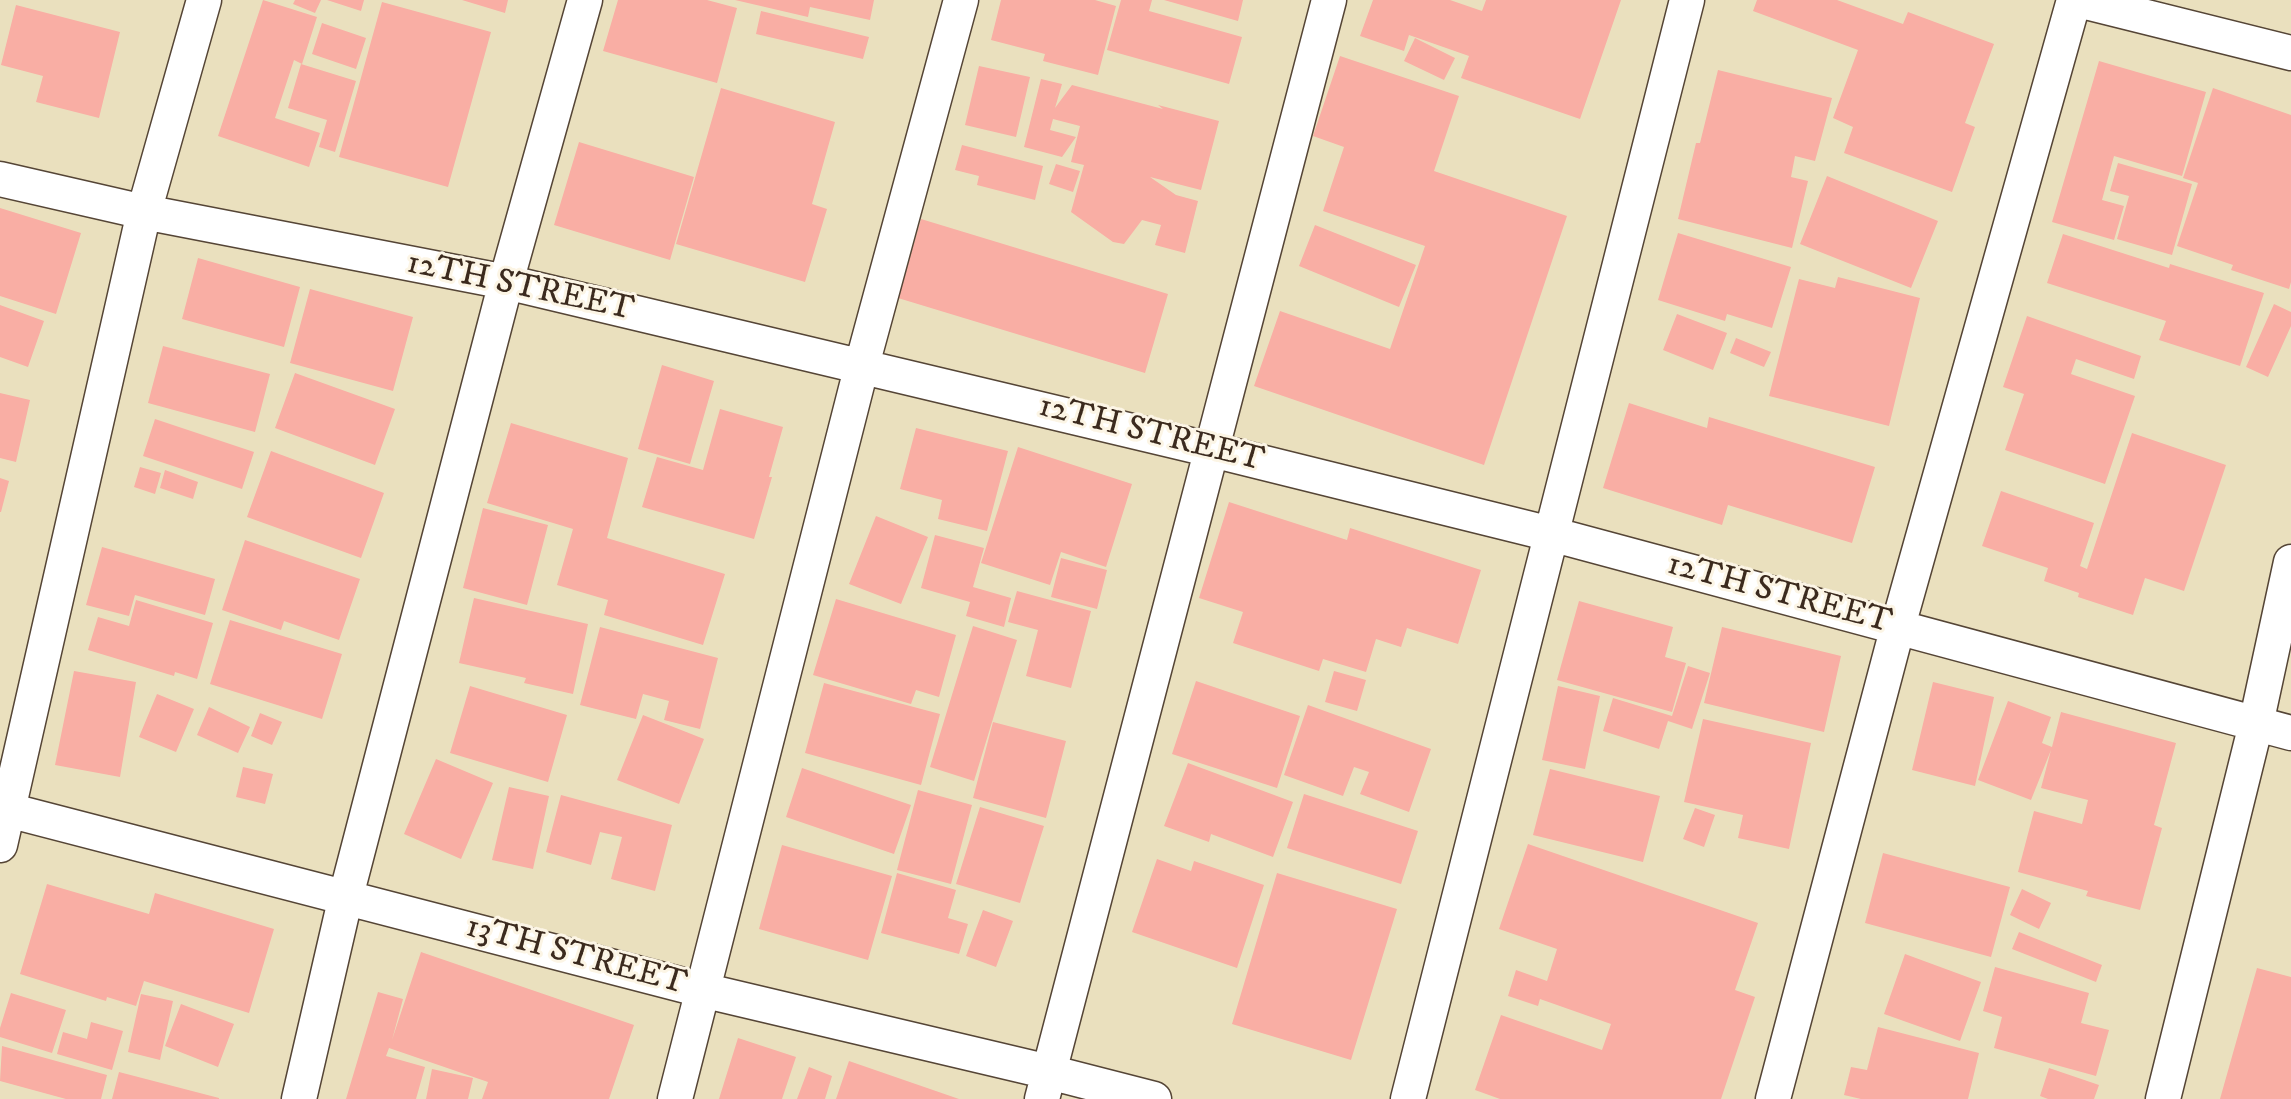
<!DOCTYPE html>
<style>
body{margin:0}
canvas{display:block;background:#eae0be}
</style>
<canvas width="2291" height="1099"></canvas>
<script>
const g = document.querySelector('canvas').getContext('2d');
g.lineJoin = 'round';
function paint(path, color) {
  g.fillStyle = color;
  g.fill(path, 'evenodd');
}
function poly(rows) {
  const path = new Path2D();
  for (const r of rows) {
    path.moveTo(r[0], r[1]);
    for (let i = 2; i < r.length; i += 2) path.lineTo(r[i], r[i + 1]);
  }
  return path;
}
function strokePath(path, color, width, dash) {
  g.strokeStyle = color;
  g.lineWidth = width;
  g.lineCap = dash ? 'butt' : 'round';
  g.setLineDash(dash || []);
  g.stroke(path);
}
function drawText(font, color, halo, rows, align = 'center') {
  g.font = font + ' "IM FELL DW Pica",serif';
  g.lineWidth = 6;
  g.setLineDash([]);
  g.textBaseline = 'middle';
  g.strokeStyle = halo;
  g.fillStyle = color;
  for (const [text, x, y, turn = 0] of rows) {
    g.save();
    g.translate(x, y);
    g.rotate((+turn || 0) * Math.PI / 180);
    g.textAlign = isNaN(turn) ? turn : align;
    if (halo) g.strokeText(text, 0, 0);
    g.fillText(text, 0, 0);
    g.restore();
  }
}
paint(poly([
 [263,0,317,17,302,64,294,60,275,118,320,133,309,167,218,136],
 [295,0,321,0,315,13,293,4],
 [327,0,364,0,361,11],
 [462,0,508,0,505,13],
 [618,0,707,0,737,8,717,83,603,51],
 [735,0,874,0,870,20,810,7,808,17],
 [1001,0,1095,0,1116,6,1098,75,1043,61,1045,54,991,40],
 [1121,0,1152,0,1149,11,1242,37,1229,84,1107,50],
 [1164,0,1243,0,1238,21],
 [1373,0,1450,0,1482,11,1486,0,1621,0,1580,119,1461,78,1469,56,1409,35,1404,51,1360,36],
 [1757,0,1837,0,1903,24,1908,12,1994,44,1965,123,1975,127,1952,192,1844,153,1853,127,1833,118,1858,50,1753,11],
 [382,2,491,32,448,187,339,157],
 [16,5,120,32,99,118,36,102,43,76,1,65],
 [761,11,869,37,863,59,756,34],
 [322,23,366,38,356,69,312,54],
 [1415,38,1455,58,1444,80,1404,61],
 [1340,56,1459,96,1434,171,1567,216,1484,465,1254,386,1280,311,1390,349,1425,246,1323,211,1344,147,1313,136],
 [2099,61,2206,92,2182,176,2114,156,2102,200,2124,206,2114,240,2052,222],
 [301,64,356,81,335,152,319,147,327,120,288,108],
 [979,66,1030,77,1016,137,965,125],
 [1718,70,1832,98,1815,161,1795,156,1791,177,1808,181,1792,248,1678,219,1696,143,1700,143],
 [1041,79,1062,84,1055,108,1072,85,1163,109,1158,105,1219,121,1201,190,1150,177,1176,195,1198,201,1185,253,1155,245,1161,225,1142,220,1124,244,1113,242,1071,212,1084,165,1071,162,1080,126,1053,119,1050,130,1076,137,1062,157,1024,147],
 [721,88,835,122,812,204,827,209,805,282,676,244],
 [2213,88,2291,115,2291,282,2289,289,2231,270,2233,265,2177,246,2198,183,2183,178],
 [579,142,694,177,670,260,554,225],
 [962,145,1043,166,1035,200,977,185,979,176,955,170],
 [2118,163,2192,184,2172,255,2117,239,2129,196,2110,191],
 [1056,164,1080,171,1073,192,1049,184],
 [1827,176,1938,221,1911,288,1800,244],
 [0,208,81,233,56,314,0,296],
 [921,219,1168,294,1145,373,898,298],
 [1315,225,1416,265,1399,307,1299,266],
 [1678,233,1791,267,1772,328,1727,314,1725,321,1658,300],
 [2063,234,2169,268,2170,264,2264,293,2240,366,2159,340,2166,321,2047,283],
 [198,258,300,287,284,347,182,319],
 [1838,277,1920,298,1889,426,1769,396,1799,279,1835,288],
 [310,289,413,317,393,391,290,363],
 [2274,304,2291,312,2291,326,2268,377,2246,367],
 [0,305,44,321,28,367,0,357],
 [1677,314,1727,333,1713,370,1663,350],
 [2027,316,2141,356,2134,379,2076,359,2071,374,2135,396,2105,484,2005,450,2024,394,2003,387],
 [1736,338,1771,352,1764,367,1730,353],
 [163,346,270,374,255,432,148,403],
 [662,365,714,381,690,464,638,449],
 [295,373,395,409,375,465,275,428],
 [0,393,30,400,16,462,0,458],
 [1629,403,1707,428,1709,417,1875,467,1852,543,1728,505,1722,525,1603,488],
 [720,409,783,427,769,477,772,477,754,539,642,507,657,457,703,470],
 [155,419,254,452,242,489,143,456],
 [511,423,628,458,607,538,725,574,703,645,604,615,608,600,557,585,573,529,487,503],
 [916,428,1008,451,987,531,938,519,942,500,900,489],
 [2132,433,2226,465,2184,591,2145,578,2133,615,2078,597,2079,593,2044,581,2048,568,1982,546,2001,491,2094,523,2080,566,2087,569],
 [1018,447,1132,484,1106,567,1061,552,1050,585,981,563],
 [271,451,384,493,361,558,247,517],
 [140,467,161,473,155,494,134,487],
 [165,470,198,482,193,499,160,488],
 [0,478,9,481,1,512,0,512],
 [1229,502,1347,540,1350,528,1481,570,1458,644,1407,628,1401,647,1376,639,1366,672,1323,659,1319,671,1233,643,1243,612,1199,598],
 [483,508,548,525,527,605,463,588],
 [876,516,928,537,901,604,849,584],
 [935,535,984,548,973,587,1011,598,1004,627,966,616,970,602,921,588],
 [245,540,360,579,339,640,284,621,281,630,222,610],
 [102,547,215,579,205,615,135,595,129,616,86,605],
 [1061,558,1107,570,1097,609,1051,597],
 [1017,591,1091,611,1071,688,1026,676,1038,630,1008,622],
 [474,598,588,624,573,694,524,683,526,678,459,663],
 [836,599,956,635,939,697,916,690,911,704,813,675],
 [136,600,213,623,197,679,175,672,174,676,88,650,98,617,129,626],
 [1579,601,1673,627,1665,657,1686,663,1672,712,1557,680],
 [230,620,342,654,322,719,210,684],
 [973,626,1017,640,974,781,930,767],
 [600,627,718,658,700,729,664,720,669,701,643,694,636,719,580,705],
 [1722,627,1841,656,1824,732,1704,703],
 [1688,666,1710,673,1692,729,1668,721,1659,749,1603,731,1613,698,1672,716],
 [74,671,136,682,120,777,55,765],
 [1334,671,1366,680,1357,711,1325,702],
 [1196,681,1300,716,1277,788,1172,754],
 [1933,682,1994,697,1975,786,1912,770],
 [824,683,940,714,921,785,805,753],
 [470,686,567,715,548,782,450,753],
 [1558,686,1600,696,1585,769,1542,760],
 [157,694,194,709,176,752,139,737],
 [2008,701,2051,717,2042,743,2052,747,2061,712,2176,743,2154,825,2162,828,2140,910,2086,896,2088,891,2018,872,2034,811,2082,824,2088,800,2041,788,2051,750,2031,800,1978,780],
 [1308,705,1431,749,1409,812,1360,794,1369,772,1354,767,1343,796,1284,775],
 [209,707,250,727,238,753,197,735],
 [260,713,282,722,272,745,251,736],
 [643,715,704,739,679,804,617,780],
 [1703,719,1811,743,1789,849,1738,838,1743,815,1684,802],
 [993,722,1066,741,1046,818,973,798],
 [436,759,493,783,461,859,404,834],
 [1188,763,1293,802,1273,857,1211,834,1209,842,1164,826],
 [243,767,273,774,265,804,236,797],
 [802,768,911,805,894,854,786,817],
 [1550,769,1660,796,1643,862,1533,835],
 [509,787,549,796,533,869,492,860],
 [918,790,972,805,951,884,897,870],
 [1304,794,1418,831,1401,884,1287,848],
 [561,795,672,825,655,891,611,879,622,837,600,832,591,865,546,852],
 [980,807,1044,826,1020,903,956,884],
 [1695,808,1715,815,1704,847,1683,839],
 [1528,844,1758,923,1735,990,1755,997,1721,1099,1500,1099,1475,1090,1501,1015,1602,1050,1611,1024,1540,999,1538,1006,1508,996,1516,970,1547,981,1557,949,1499,929],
 [782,845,892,876,868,960,759,929],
 [1883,853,2010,887,1991,957,1865,923],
 [1157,859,1191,871,1194,861,1264,885,1237,968,1132,932],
 [897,873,956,890,948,918,968,924,959,954,881,933],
 [1277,873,1397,909,1351,1060,1232,1024],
 [47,884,149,914,155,893,274,929,249,1013,144,981,136,1006,107,997,106,1001,20,974],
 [2022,889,2051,903,2039,929,2010,915],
 [983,910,1013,921,996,967,966,956],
 [2019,932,2102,965,2096,982,2012,949],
 [421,952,634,1025,609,1099,482,1099,488,1082,389,1048,386,1056,425,1067,416,1099,346,1099,378,992,403,999,392,1040],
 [1905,954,1981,982,1960,1041,1884,1014],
 [1995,967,2089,993,2081,1023,2109,1030,2096,1076,1994,1048,2002,1017,1983,1011],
 [2257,968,2291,977,2291,1099,2220,1099],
 [11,993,66,1010,52,1053,0,1037,0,1028],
 [141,994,173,1001,160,1060,128,1052],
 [181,1004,234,1024,218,1067,165,1046],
 [91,1022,123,1031,112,1070,57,1054,63,1032,87,1039],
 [1878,1027,1979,1053,1968,1099,1861,1099,1844,1095,1851,1067,1867,1070],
 [738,1038,796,1057,782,1099,719,1099],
 [2,1046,107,1075,101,1099,66,1099,0,1081],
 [849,1061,959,1099,836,1099],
 [809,1067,832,1076,825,1099,797,1099],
 [2049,1068,2099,1085,2094,1099,2048,1099,2040,1096],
 [432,1069,473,1078,468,1099,426,1099],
 [119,1072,219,1098,219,1099,112,1099]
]), '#f9aea4');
const street = poly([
 [2078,0,2291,53],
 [0,179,144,212,506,282,1212,450,1551,534,2291,733],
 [0,808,702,990,1049,1072,1154,1099],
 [0,845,144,212,204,0],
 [299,1099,346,896,506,282,585,0],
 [675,1099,862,365,961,0],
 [1042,1099,1329,0],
 [1408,1099,1687,0],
 [1773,1099,1898,626,2074,0],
 [2163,1099,2256,724,2291,562]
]);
strokePath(street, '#554536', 37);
strokePath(street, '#fff', 34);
drawText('34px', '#3b2a1e', '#fcf5e5', [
 ["12TH STREET",520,288,12],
 ["12TH STREET",1151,435,14],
 ["12TH STREET",1779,595,15],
 ["13TH STREET",576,957,15]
]);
</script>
